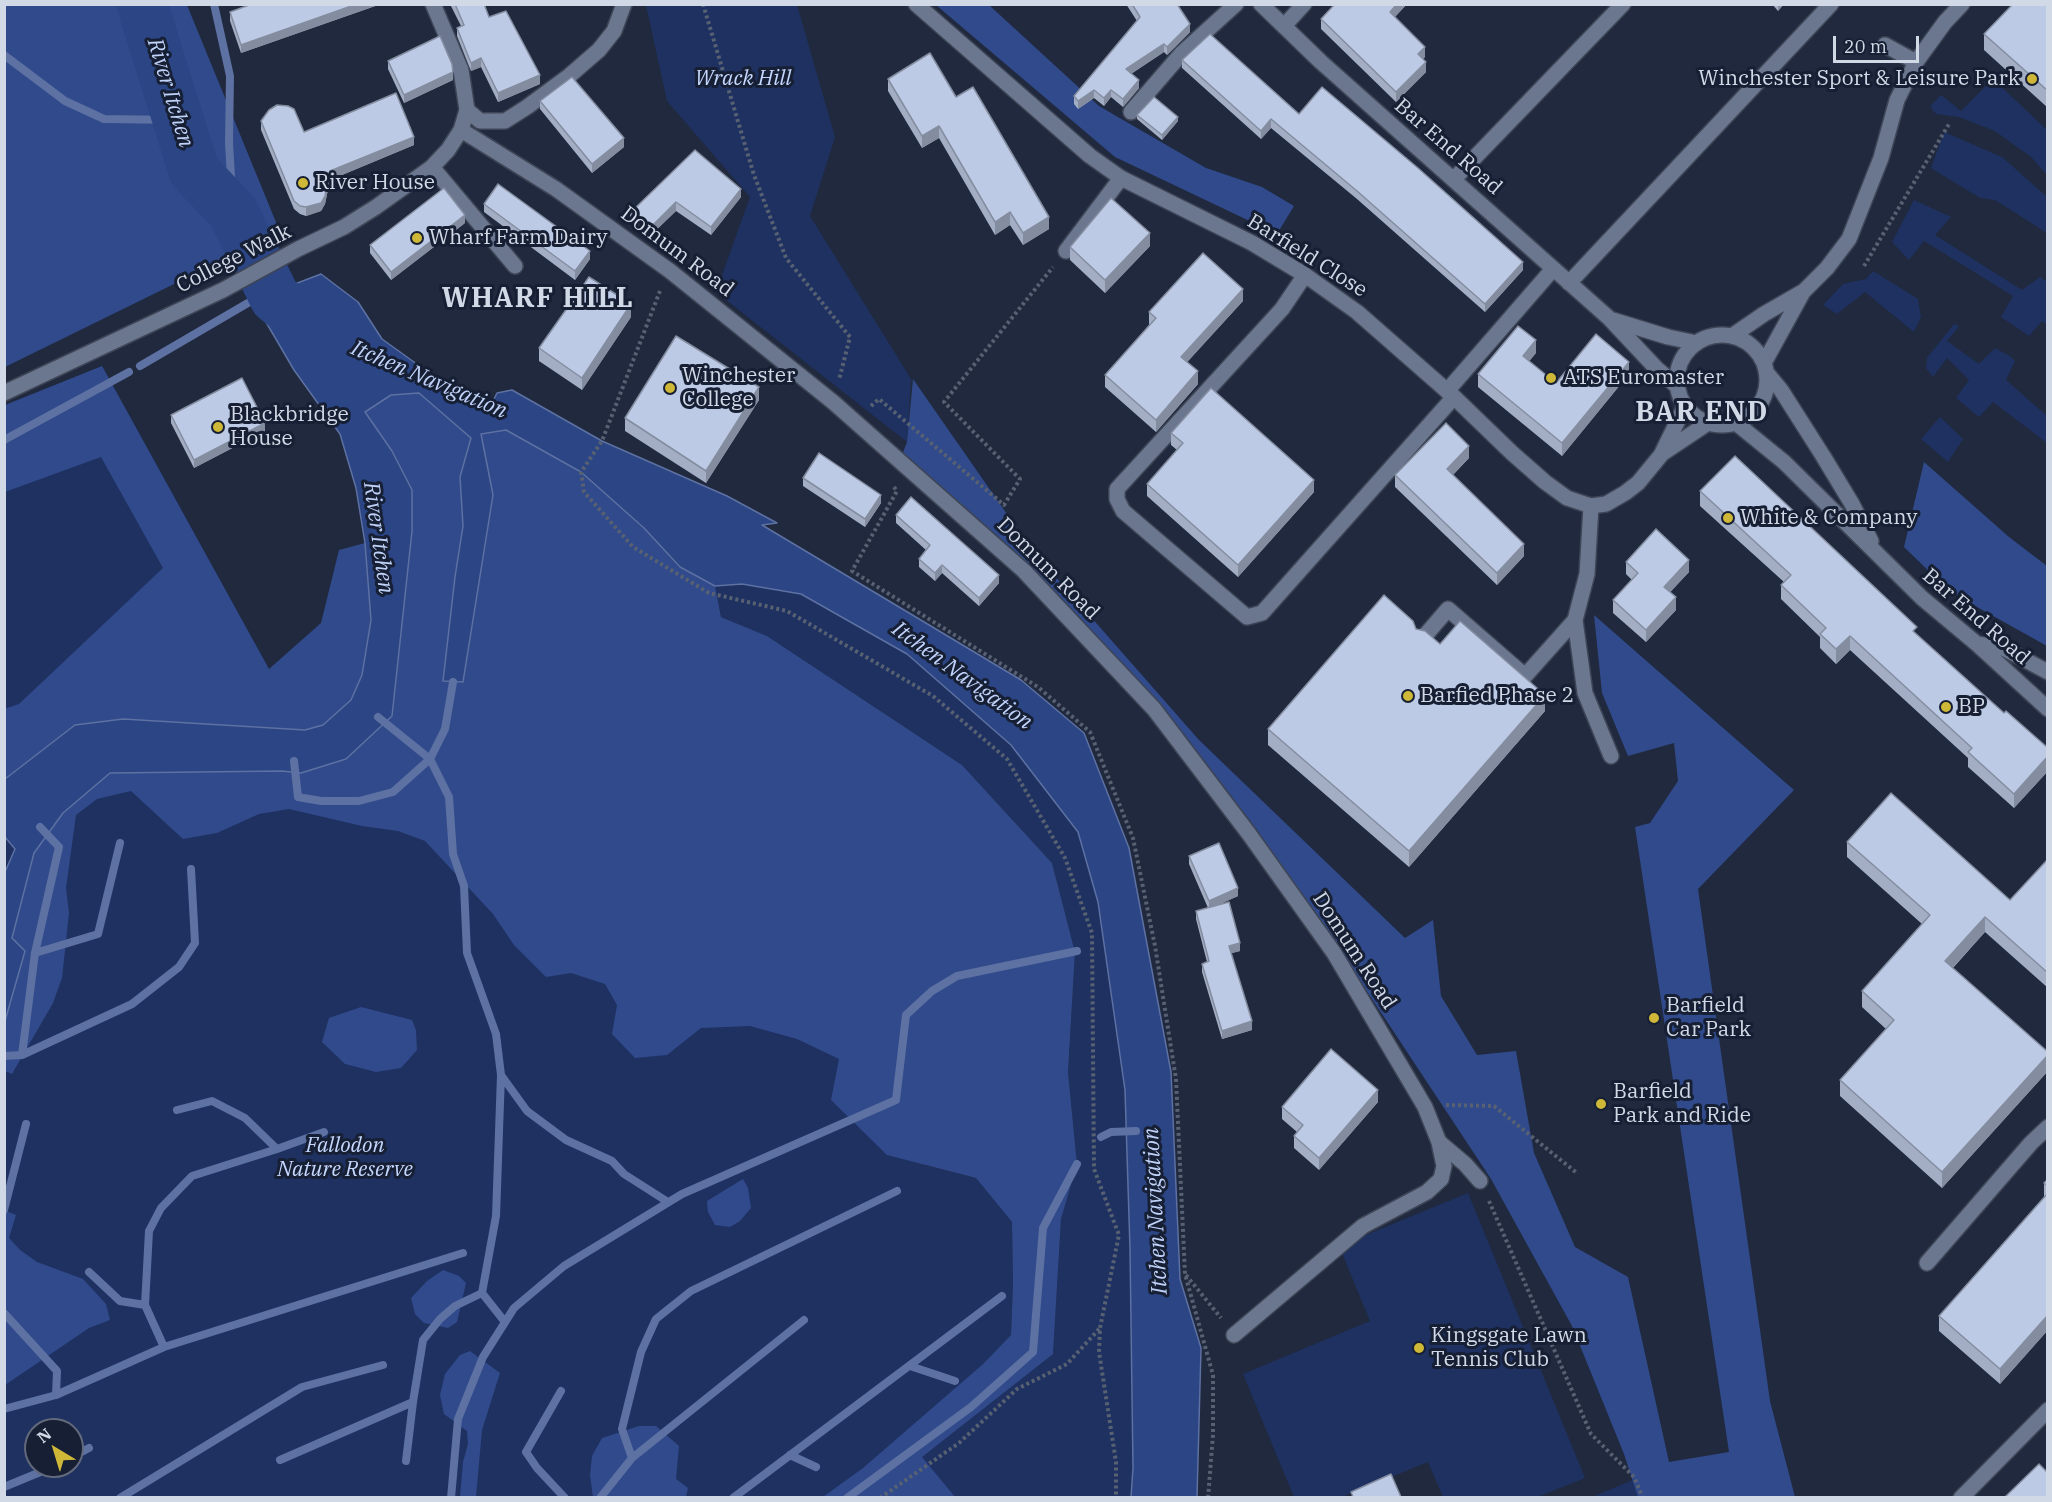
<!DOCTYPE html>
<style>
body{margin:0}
#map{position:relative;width:2052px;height:1502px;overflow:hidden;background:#20293d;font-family:"IBM Plex Serif",serif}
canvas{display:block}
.frame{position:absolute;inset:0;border:6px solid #d2d9e6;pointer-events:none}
.north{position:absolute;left:24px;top:1418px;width:60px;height:60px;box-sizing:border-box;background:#161f33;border:2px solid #61697b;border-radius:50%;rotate:322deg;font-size:16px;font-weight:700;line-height:24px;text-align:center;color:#d2d9e6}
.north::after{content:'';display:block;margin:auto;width:21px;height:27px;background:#cfb837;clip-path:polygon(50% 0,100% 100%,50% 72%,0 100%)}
.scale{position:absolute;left:1833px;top:36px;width:86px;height:27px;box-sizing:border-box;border:3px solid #d2d9e6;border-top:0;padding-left:8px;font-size:18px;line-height:21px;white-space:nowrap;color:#d2d9e6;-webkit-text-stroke:4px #161f33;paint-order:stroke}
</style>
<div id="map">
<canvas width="2052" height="1502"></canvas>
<div class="frame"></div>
<div class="north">N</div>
<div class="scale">20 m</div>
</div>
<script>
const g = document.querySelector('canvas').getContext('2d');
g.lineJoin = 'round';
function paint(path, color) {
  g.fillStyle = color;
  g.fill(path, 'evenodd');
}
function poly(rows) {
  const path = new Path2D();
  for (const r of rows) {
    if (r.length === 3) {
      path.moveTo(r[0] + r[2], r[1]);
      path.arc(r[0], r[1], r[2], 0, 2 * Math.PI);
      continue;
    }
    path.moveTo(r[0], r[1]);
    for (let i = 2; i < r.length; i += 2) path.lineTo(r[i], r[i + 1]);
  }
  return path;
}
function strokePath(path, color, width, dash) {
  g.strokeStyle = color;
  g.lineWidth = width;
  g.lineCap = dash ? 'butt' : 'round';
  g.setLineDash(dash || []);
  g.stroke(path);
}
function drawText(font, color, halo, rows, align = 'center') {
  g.font = font + ' "IBM Plex Serif",serif';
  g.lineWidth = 6;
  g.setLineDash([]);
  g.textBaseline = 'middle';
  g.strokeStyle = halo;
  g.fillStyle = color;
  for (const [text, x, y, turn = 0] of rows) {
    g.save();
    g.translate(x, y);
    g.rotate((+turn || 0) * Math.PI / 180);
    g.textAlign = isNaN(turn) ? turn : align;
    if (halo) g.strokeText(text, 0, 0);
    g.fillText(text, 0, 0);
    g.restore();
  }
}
paint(poly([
 [646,5,797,5,835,137,810,216,911,379,907,442,716,292,750,197,667,101],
 [1993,79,2047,130,2047,175,2031,157,1995,131,1959,117,1936,114,1932,109,1931,105,1941,95,1961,111],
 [1944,132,2002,157,2047,197,2047,233,1995,200,1980,198,1931,168],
 [1914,200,1951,217,1935,235,2022,290,2040,277,2047,282,2047,325,2042,321,2029,336,2001,317,2013,296,1924,241,1909,260,1892,242],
 [1873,271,1918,299,1921,317,1914,332,1865,292,1837,314,1823,305,1843,284,1866,279],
 [1954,324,1959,326,1947,341,1979,364,1995,348,2010,356,2015,361,2006,380,2047,416,2047,443,1993,402,1979,417,1956,398,1969,380,1947,358,1933,377,1926,368,1927,358],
 [102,366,269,669,453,754,925,1049,925,1165,976,1178,1012,1222,1013,1284,1011,1335,982,1365,1053,1353,1061,1219,1077,1164,1068,1072,1075,952,1052,863,962,765,767,636,721,617,715,586,742,584,801,594,907,654,1011,745,1078,833,1098,902,1125,1090,1130,1249,1133,1468,1131,1497,5,1498,5,416],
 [36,1430,72,1430,72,1466,36,1466],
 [1940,417,1963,439,1948,462,1921,439],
 [1468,1193,1585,1478,1538,1497,1443,1497,1428,1462,1342,1497,1294,1497,1243,1374,1370,1321,1339,1246],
 [1633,1480,1638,1497,1592,1497]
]), '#1e3161');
paint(poly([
 [5,4,187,5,280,232,5,367],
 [936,5,989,5,1099,106,1206,168,1262,187,1294,206,1277,234,1115,157],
 [102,366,269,669,321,623,339,550,365,543,371,620,362,675,351,700,323,725,305,730,123,719,75,725,5,779,4,709,19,704,163,568,101,457,5,492,5,405],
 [913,379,1032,550,1199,740,1405,938,1433,920,1441,996,1477,1055,1516,1051,1534,1153,1575,1247,1628,1277,1669,1462,1729,1452,1635,827,1650,823,1678,781,1674,743,1628,756,1602,693,1594,615,1794,790,1698,889,1770,1401,1795,1497,1638,1497,1624,1454,1572,1326,1491,1179,1337,946,1257,830,1161,705,1034,592,900,460,907,442],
 [419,393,471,437,460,477,463,526,455,577,444,681,463,682,493,496,481,434,506,430,581,472,644,528,679,567,715,586,721,617,767,636,962,765,1052,863,1075,952,1068,1072,1077,1164,1061,1219,1053,1354,922,1457,955,1497,823,1497,863,1468,982,1365,1011,1335,1013,1284,1012,1222,976,1178,887,1155,831,1100,839,1059,797,1039,750,1026,701,1028,667,1055,635,1058,612,1034,617,1005,605,984,571,973,546,977,514,945,493,914,425,841,398,831,362,826,289,809,259,814,217,833,183,839,131,791,97,799,76,815,66,888,69,913,62,978,53,1003,12,1074,5,1071,4,1021,25,951,12,938,34,853,63,813,110,772,282,771,301,773,392,716,412,531,412,490,392,451,364,412,391,395],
 [1924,462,2009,537,2047,566,2047,646,1968,602,1938,580,1904,547],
 [361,1007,412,1020,416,1030,417,1050,401,1068,376,1072,345,1064,322,1042,329,1018],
 [743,1179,748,1188,751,1208,740,1221,730,1227,715,1225,708,1212,707,1201],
 [4,1210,16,1215,9,1238,20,1250,37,1262,83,1279,106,1304,110,1320,89,1328,5,1385],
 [443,1270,459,1276,466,1283,457,1322,448,1328,424,1323,415,1314,411,1298,427,1281],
 [470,1351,500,1373,482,1430,476,1497,460,1497,463,1462,468,1444,467,1431,444,1414,440,1395,445,1374,460,1355],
 [639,1426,656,1426,679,1446,676,1479,688,1488,686,1497,593,1497,590,1475,592,1456,602,1438]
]), '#304a8b');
const water = poly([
 [321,274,358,302,382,339,432,375,492,403,497,393,512,390,602,441,727,496,777,523,762,525,1021,680,1084,733,1129,848,1171,1072,1180,1279,1201,1348,1197,1497,1131,1497,1133,1468,1130,1249,1125,1090,1098,902,1078,832,1011,745,907,654,801,594,742,584,715,586,680,567,644,528,581,472,506,430,481,434,493,495,463,682,443,681,455,577,463,526,460,477,471,438,419,393,391,395,365,412,392,451,412,490,412,531,392,716,346,759,301,773,282,771,110,773,63,813,34,853,12,938,25,951,5,1021,5,872,15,849,5,837,5,779,75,725,123,719,305,730,323,725,351,700,362,675,371,620,365,543,356,488,340,434,294,370,253,300,321,274]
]);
paint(water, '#2b4585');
strokePath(water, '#5d71a2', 1.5);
strokePath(poly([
 [214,4,230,76,229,143,233,212],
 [4,55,65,101,104,119,178,120],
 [140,366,253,300,262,299],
 [4,440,129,372],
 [378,717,430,759,449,797,453,854,464,886,467,953,496,1034,501,1075,527,1111,566,1140,612,1161,624,1174,668,1202],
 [294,761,298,797,321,801,359,801,393,792,430,759,445,729,453,682],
 [35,953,98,934,120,843],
 [22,1055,35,953,59,847,40,827],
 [4,1056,22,1055,132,1004,179,967,195,943,191,869],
 [501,1075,496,1216,482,1293,505,1322],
 [177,1110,212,1101,245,1118,277,1149],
 [1101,1137,1111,1132,1136,1131],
 [4,1210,26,1124],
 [89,1272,120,1301,145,1305],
 [4,1313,57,1371,56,1395],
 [164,1347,145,1305,149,1231,161,1208,192,1176,277,1149,324,1132],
 [910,1366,955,1381],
 [561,1391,526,1452,537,1468,565,1498],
 [4,1409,56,1395,164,1347,463,1253],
 [790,1455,816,1467],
 [72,1457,89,1448],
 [632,1458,622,1429,641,1352,656,1319,691,1291,897,1191],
 [280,1460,413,1402],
 [406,1461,413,1402,423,1340,440,1319,455,1306,482,1293],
 [4,1487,55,1466],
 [120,1498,302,1387,383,1365],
 [451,1498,458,1419,483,1357,514,1308,564,1266,682,1194,896,1100,906,1015,932,991,957,976,1077,951],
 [600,1498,632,1458,804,1320],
 [733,1498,1002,1296],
 [847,1498,971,1407,1033,1352,1043,1228,1077,1164]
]), '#5d71a2', 8);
strokePath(poly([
 [142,4,194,171,233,212,275,298,315,330,319,341]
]), '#2b4585', 51);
const service = poly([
 [1885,45,1916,62],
 [467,110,480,121,505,121,527,107,569,76,599,50,614,31,624,4],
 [1131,112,1182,53,1236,4],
 [1454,179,1623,4],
 [1066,251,1121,178],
 [1305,275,1282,309,1117,489,1117,499,1123,511,1247,617,1262,613,1454,397],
 [1569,283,1831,4],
 [1732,336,1764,314,1804,291,1827,268,1849,239,1881,158,1897,100,1916,62,1945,22,1962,4],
 [1764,363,1802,294],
 [1447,391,1553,269],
 [1591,506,1587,574,1575,620,1585,693,1611,756],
 [1423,638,1448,609,1525,676,1575,620],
 [1439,1142,1465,1164,1480,1181],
 [1927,1263,2031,1143,2048,1127],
 [1234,1335,1363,1226,1427,1192,1441,1179],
 [1961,1498,2048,1410]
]);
const minor = poly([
 [916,4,1090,156,1121,178,1252,243,1305,275,1357,312,1454,397,1512,453,1545,482,1567,498,1591,506,1606,504,1625,493,1638,483,1661,455,1685,406],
 [1284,26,1304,4],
 [461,130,556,189,670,271,833,402,1024,571,1154,709,1249,834,1334,953,1425,1107,1439,1142,1444,1166,1441,1179],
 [432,167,515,266],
 [4,393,223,290,298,249,344,227,376,207,432,167,448,150,461,130,467,110,461,70,433,4],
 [1663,453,1708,423]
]);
const secondary = poly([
 [1261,4,1321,62,1610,319,1656,368,1678,387],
 [1613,320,1668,337,1697,343],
 [1722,380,45],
 [1766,372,1781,390,1823,456,1852,504,1871,541],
 [1736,423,1784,462,1922,598,1977,644,2048,709],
 [1977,644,2001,647,2048,672]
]);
strokePath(service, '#3d4556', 18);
strokePath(minor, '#3d4556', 18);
strokePath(secondary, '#3d4556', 18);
strokePath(poly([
 [703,4,754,175,786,258,850,337,839,380],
 [1864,266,1949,124],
 [660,291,602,441,581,472,584,492,633,547,709,593,787,611,933,696,1007,759,1065,858,1092,933,1094,1169,1119,1235,1100,1328,1099,1352,1116,1462,1116,1498],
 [871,406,879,399,1004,505,1020,479,944,402,1053,267],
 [894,487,897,491,852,571,1038,687,1090,732,1133,838,1155,946,1176,1079,1185,1274,1213,1375,1213,1435,1208,1498],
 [1446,1105,1494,1106,1578,1174],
 [1489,1201,1591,1434,1634,1477,1643,1498],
 [1186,1275,1221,1318],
 [880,1498,959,1443,1017,1389,1067,1364,1100,1328]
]), '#586172', 4, [3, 3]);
strokePath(service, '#6b778f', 15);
strokePath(minor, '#6b778f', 15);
strokePath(secondary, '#6b778f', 15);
paint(poly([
 [252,4,381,4,241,53,230,21,230,12],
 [450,4,484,4,489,17,540,84,498,102,481,67,471,71,457,36,457,28,461,26],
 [1126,4,1177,4,1190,32,1167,55,1164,52,1131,74,1139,88,1123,107,1111,97,1104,106,1094,98,1078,109,1074,104,1074,96,1137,21],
 [1335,4,1407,4,1395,17,1425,57,1423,59,1426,72,1396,102,1321,29,1321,19],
 [1772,4,1784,4,1778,11],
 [2048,4,2048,108,1984,50,1984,34],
 [1182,60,1299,114,1523,270,1485,312,1357,199,1271,128,1261,139,1182,68],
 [388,61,453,80,404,103,388,69],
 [888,79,956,97,1049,229,1023,245,1010,225,995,235,939,138,922,148,888,91],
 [540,101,624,147,592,173,540,109],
 [1137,115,1178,121,1162,140,1137,119],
 [261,121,304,132,414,145,330,180,325,204,321,211,306,216,300,214,294,209,261,130],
 [695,150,741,197,711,235,676,211,651,235,630,222,630,213],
 [484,204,590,259,575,280,484,212],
 [465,223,391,280,370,253,370,245],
 [1150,246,1105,293,1070,260,1070,247],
 [1243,301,1187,362,1198,384,1156,432,1105,387,1105,375,1149,325,1149,312],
 [631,317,582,390,539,361,539,348],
 [1536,353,1529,361,1556,383,1629,374,1562,456,1478,387,1478,374],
 [759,400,706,483,625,431,625,418],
 [171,415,265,431,194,468,171,423],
 [1171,433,1314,492,1238,577,1147,496,1147,484,1177,450,1171,445],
 [1469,458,1453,475,1524,556,1497,585,1395,487,1395,475],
 [803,478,881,503,865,527,803,486],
 [1700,491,1917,635,2004,713,2048,748,2048,771,2014,808,1968,767,1968,758,1850,650,1836,664,1820,648,1820,637,1781,599,1781,585,1784,582,1700,506],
 [896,515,999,583,979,606,942,573,935,581,919,567,919,559,926,550,896,523],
 [1626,562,1689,572,1670,592,1676,610,1646,642,1613,613,1613,600,1632,580,1626,574],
 [1416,629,1545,711,1409,867,1268,745,1268,729],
 [1847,842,2010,900,2048,859,2048,988,1985,932,1953,968,2048,1052,2048,1071,1942,1188,1840,1096,1840,1080,1886,1029,1862,1007,1862,991,1922,924,1847,857],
 [1189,856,1238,896,1220,904,1240,951,1231,953,1252,1030,1222,1039,1202,972,1202,964,1207,962,1196,919,1196,911,1208,908,1189,864],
 [1378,1102,1319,1170,1294,1148,1294,1136,1297,1132,1282,1119,1282,1107],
 [2048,1179,2048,1330,2000,1384,1939,1331,1939,1316,2044,1197,2044,1183]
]), '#a3aec5');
paint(poly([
 [357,4,381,4,241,53,241,45],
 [1397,4,1407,4,1390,22,1390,12],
 [1778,4,1784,4,1778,11],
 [1190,24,1190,32,1167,55,1167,47],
 [1164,44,1164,52,1126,77,1126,69],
 [1425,47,1425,57,1418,64,1418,54],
 [481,58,481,67,471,71,471,63],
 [1426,62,1426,72,1396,102,1396,92],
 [453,72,453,80,404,103,404,95],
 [540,75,540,84,498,102,498,93],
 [1139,80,1139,88,1123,107,1123,99],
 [1094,90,1094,98,1078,109,1078,101],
 [1111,90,1111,97,1104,106,1104,98],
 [1178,117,1178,121,1162,140,1162,135],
 [1271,119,1271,128,1261,139,1261,131],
 [939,126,939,138,922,148,922,136],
 [414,137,414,145,330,180,325,204,321,211,306,216,306,207,330,171],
 [624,138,624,147,592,173,592,164],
 [741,189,741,197,711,235,711,227],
 [676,202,676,211,651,235,651,227],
 [1010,212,1010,225,995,235,995,222],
 [465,215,465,223,391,280,391,272],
 [1049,217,1049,229,1023,245,1023,233],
 [1150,233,1150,246,1105,293,1105,280],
 [590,251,590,259,575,280,575,271],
 [1523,262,1523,270,1485,312,1485,304],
 [1243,289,1243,301,1181,369,1181,357],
 [631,304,631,317,582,390,582,378],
 [1536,340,1536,353,1523,369,1523,356],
 [1629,362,1629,374,1562,456,1562,443],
 [1198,371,1198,384,1156,432,1156,420],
 [759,387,759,400,706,483,706,471],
 [265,423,265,431,194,468,194,460],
 [1469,446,1469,458,1447,481,1447,469],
 [1314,480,1314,492,1238,577,1238,565],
 [881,495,881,503,865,527,865,519],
 [1524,544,1524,556,1497,585,1497,573],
 [1689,560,1689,572,1664,599,1664,587],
 [942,565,942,573,935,581,935,573],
 [999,575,999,583,979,606,979,598],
 [1676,597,1676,610,1646,642,1646,630],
 [1850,636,1850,650,1836,664,1836,649],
 [1545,695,1545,711,1409,867,1409,851],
 [2048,756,2048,771,2014,808,2014,794],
 [1238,888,1238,896,1209,909,1209,901],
 [1985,917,1985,932,1945,976,1945,961],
 [1240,943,1240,951,1229,954,1229,946],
 [1252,1021,1252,1030,1222,1039,1222,1031],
 [2048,1055,2048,1071,1942,1188,1942,1172],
 [1378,1090,1378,1102,1319,1170,1319,1158],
 [2048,1315,2048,1330,2000,1384,2000,1369]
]), '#848da0');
const building = poly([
 [252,4,357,4,241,45,230,12,252,4],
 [455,4,484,4,489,17,506,11,540,75,498,93,481,58,471,63,457,28,464,25,455,4],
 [1132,4,1177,4,1190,24,1167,47,1164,44,1126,69,1139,80,1123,99,1111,90,1104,98,1094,90,1078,101,1074,96,1140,17,1132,4],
 [1335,4,1397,4,1390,12,1425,47,1418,54,1426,62,1396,92,1321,19,1335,4],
 [2013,4,2048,4,2048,91,1984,34,2013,4],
 [1210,34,1299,114,1322,87,1418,168,1523,262,1485,304,1357,191,1271,119,1261,131,1182,60,1210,34],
 [440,36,452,64,453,72,404,95,388,61,440,36],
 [930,53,956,97,973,87,1049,217,1023,233,1010,212,995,222,939,126,922,136,888,79,930,53],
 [572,77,624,138,592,164,540,101,572,77],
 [396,93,414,137,330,171,325,196,321,203,306,207,300,206,294,201,261,121,269,110,277,105,288,106,294,109,304,132,396,93],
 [1154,97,1178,117,1162,135,1137,115,1154,97],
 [695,150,741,189,711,227,676,202,651,227,630,213,695,150],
 [498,184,590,251,575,271,484,204,498,184],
 [444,188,465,215,391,272,370,245,444,188],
 [1111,198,1150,233,1105,280,1070,247,1111,198],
 [1203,253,1243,289,1181,357,1198,371,1156,420,1105,375,1156,318,1149,312,1203,253],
 [589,277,631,304,582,378,539,348,589,277],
 [1518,326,1536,340,1523,356,1556,383,1596,334,1629,362,1562,443,1478,374,1518,326],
 [676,336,759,387,706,471,625,418,676,336],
 [242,378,265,423,194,460,171,415,242,378],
 [1211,388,1314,480,1238,565,1147,484,1183,443,1171,433,1211,388],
 [1446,423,1469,446,1447,469,1524,544,1497,573,1395,475,1446,423],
 [819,453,881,495,865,519,803,478,819,453],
 [1735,456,1917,627,1913,631,2004,713,2006,711,2048,748,2048,756,2014,794,1968,752,1972,748,1850,636,1836,649,1820,634,1826,628,1781,585,1791,575,1700,491,1735,456],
 [911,497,999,575,979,598,942,565,935,573,919,559,930,545,896,515,911,497],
 [1656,529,1689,560,1664,587,1676,597,1646,630,1613,600,1638,573,1626,562,1656,529],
 [1384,595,1413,621,1416,629,1425,631,1440,644,1460,621,1545,695,1409,851,1268,729,1384,595],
 [1891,793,2010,900,2048,859,2048,973,1985,917,1945,961,2048,1052,2048,1055,1942,1172,1840,1080,1894,1020,1862,991,1930,915,1847,842,1891,793],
 [1219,843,1238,888,1209,901,1189,856,1219,843],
 [1229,902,1240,943,1229,946,1252,1021,1222,1031,1202,964,1209,961,1196,911,1229,902],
 [1331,1049,1378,1090,1319,1158,1294,1136,1303,1125,1282,1107,1331,1049],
 [2048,1179,2048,1187,2044,1183,2048,1179],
 [2048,1193,2048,1315,2000,1369,1939,1316,2048,1193],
 [2039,1464,2048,1473,2048,1497,2005,1497,2039,1464],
 [1391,1474,1401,1497,1353,1497,1351,1492,1391,1474]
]);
paint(building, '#bdcae5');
strokePath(building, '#848da0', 1.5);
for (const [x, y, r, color] of [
 [2032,79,6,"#cfb837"],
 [303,183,6,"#cfb837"],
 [417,238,6,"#cfb837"],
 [1551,378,6,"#cfb837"],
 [670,388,6,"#cfb837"],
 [218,427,6,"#cfb837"],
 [1728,518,6,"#cfb837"],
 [1408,696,6,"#cfb837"],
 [1946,707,6,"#cfb837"],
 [1654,1018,6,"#cfb837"],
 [1601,1104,6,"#cfb837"],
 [1419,1348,6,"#cfb837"]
]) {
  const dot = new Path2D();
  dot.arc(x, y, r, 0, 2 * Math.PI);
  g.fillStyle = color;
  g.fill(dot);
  strokePath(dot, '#161f33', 2);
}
drawText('italic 21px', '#c6d8ff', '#161f33', [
 ["Wrack Hill",743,79],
 ["Fallodon",345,1146],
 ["Nature Reserve",345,1170]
]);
drawText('21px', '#d2d9e6', '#161f33', [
 ["Winchester Sport & Leisure Park",2020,79,"right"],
 ["River House",315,183],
 ["Wharf Farm Dairy",429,238],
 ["Winchester",682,376],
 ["College",682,400],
 ["ATS Euromaster",1563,378],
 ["Blackbridge",230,415],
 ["House",230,439],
 ["White & Company",1740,518],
 ["Barfied Phase 2",1420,696],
 ["BP",1958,707],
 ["Barfield",1666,1006],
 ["Car Park",1666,1030],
 ["Barfield",1613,1092],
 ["Park and Ride",1613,1116],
 ["Kingsgate Lawn",1431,1336],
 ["Tennis Club",1431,1360]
], 'left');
drawText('21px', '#d2d9e6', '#161f33', [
 ["Bar End Road",1448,147,41],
 ["Domum Road",677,252,37],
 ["Barfield Close",1307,256,32],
 ["College Walk",234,259,-27],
 ["Domum Road",1048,569,45],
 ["Bar End Road",1976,617,41],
 ["Domum Road",1354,951,57]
]);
drawText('italic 22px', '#c0d2f9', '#161f33', [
 ["River Itchen",170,93,73],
 ["Itchen Navigation",429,380,23],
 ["River Itchen",378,538,82],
 ["Itchen Navigation",962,676,36],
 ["Itchen Navigation",1156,1211,-93]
]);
g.letterSpacing = '1.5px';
drawText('bold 27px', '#d2d9e6', '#161f33', [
 ["WHARF HILL",538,299],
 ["BAR END",1702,413]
]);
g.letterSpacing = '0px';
</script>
